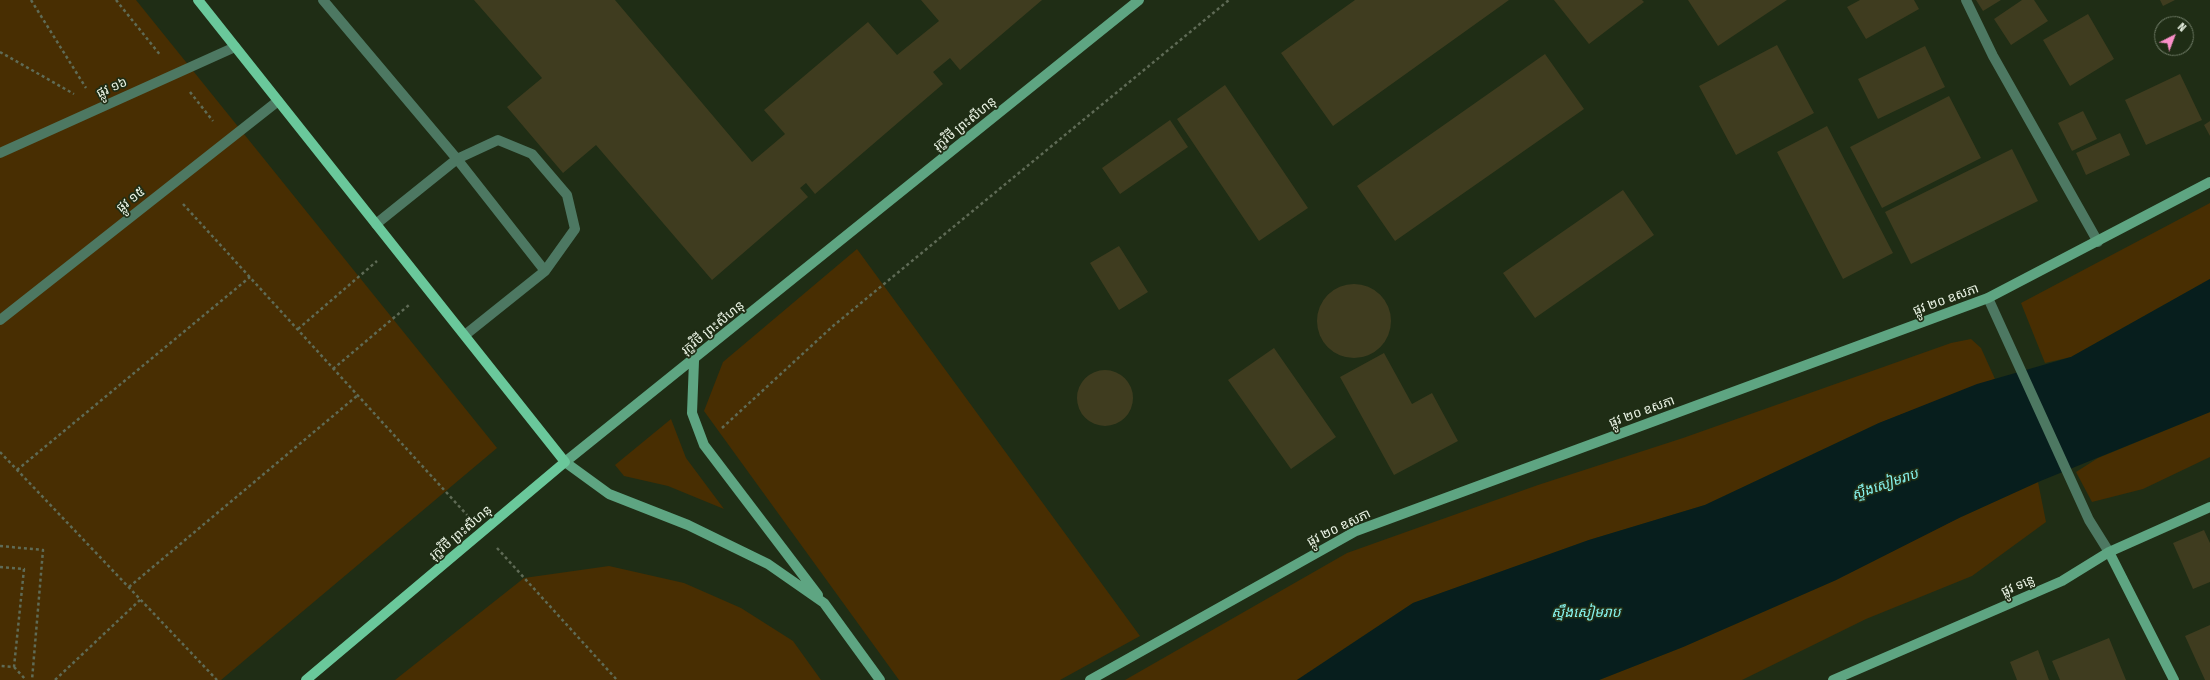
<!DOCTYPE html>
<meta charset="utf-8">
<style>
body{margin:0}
#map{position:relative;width:2210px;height:680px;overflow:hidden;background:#1f2d15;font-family:"Fira Sans Condensed",sans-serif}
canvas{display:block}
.north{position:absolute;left:2154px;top:16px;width:40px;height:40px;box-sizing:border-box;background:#1f2d15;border:1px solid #717d68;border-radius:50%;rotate:42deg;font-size:11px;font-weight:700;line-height:16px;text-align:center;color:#ebf4e5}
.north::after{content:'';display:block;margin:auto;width:14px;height:18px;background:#fa8fc8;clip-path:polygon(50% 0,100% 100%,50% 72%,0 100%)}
</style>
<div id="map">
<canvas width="2210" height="680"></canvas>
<div class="north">N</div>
</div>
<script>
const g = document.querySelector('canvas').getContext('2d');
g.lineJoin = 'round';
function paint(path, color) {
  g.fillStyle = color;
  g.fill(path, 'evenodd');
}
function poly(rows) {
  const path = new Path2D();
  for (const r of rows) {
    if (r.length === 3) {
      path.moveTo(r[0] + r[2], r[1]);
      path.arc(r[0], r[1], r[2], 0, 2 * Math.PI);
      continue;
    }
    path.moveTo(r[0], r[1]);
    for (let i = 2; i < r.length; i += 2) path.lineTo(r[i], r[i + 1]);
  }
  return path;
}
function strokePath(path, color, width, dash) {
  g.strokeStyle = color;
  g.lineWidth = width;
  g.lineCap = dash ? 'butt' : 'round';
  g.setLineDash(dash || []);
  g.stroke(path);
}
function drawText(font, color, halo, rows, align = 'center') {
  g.font = font + ' "Fira Sans Condensed","Noto Sans Khmer",sans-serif';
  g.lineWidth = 3.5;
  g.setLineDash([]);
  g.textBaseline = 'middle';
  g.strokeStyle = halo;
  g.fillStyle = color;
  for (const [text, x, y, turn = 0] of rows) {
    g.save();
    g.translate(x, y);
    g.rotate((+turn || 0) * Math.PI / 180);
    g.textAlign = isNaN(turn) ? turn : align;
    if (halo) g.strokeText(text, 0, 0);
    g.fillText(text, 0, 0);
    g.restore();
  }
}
paint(poly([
 [0,0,136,0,497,448,221,680,0,680],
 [2210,203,2210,279,2071,357,2045,363,2021,303],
 [857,249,1140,636,1060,680,899,680,704,411,723,362],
 [1971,339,1981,348,1995,379,1879,423,1705,505,1589,540,1413,603,1297,680,1125,680,1347,553,1538,485,1683,438,1951,343],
 [2210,412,2210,457,2143,489,2092,502,2076,472,2098,458],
 [671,419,686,458,724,509,668,486,624,476,615,465],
 [2038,482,2046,522,1972,576,1866,619,1742,680,1599,680,1683,647,1836,580,1952,521],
 [609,566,684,583,741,608,793,641,821,680,395,680,524,578]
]), '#482e02');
paint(poly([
 [2210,279,2210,412,2038,482,1961,517,1836,580,1683,647,1599,680,1297,680,1413,603,1589,540,1705,505,1879,423,1977,384,2071,357]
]), '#071e1d');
paint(poly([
 [474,0,615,0,752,162,785,134,764,110,868,22,897,55,939,21,921,0,1042,0,960,70,950,58,933,72,943,84,815,194,806,183,800,188,808,197,712,280,596,145,563,173,507,107,542,78],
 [1355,0,1509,0,1333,126,1281,53],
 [1554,0,1642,0,1644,2,1589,44],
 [1688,0,1787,0,1718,46],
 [1860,0,1914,0,1919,9,1866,39,1847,7],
 [1976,0,2001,0,1983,11],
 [2022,0,2034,0,2048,21,2011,45,1994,19],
 [2160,0,2175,0,2163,6],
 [2088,14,2114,59,2070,86,2043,40],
 [1777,45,1814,113,1736,155,1699,86],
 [1925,46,1945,87,1878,119,1858,79],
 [1545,54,1584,109,1395,241,1357,186],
 [2180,74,2202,120,2146,145,2125,100],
 [1225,85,1308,208,1259,241,1177,119],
 [1949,96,1981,158,1882,208,1850,147],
 [2083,111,2097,139,2072,151,2058,123],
 [1170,120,1188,147,1120,194,1102,168],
 [2210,121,2210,136,2204,125],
 [1827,126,1893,253,1843,279,1777,152],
 [2120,133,2130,155,2086,175,2076,153],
 [2012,149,2038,201,1911,264,1885,212],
 [1623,190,1654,235,1535,318,1503,273],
 [1119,246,1148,292,1119,310,1090,263],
 [1354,321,37],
 [1274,348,1336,437,1291,469,1228,380],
 [1384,353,1412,404,1432,393,1458,441,1394,475,1340,377],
 [1105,398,28],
 [2204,530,2210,543,2210,582,2193,589,2173,543],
 [2210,625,2210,680,2205,680,2185,636],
 [2109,638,2126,680,2060,680,2052,661],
 [2038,650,2049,680,2017,680,2010,662]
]), '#3f3c1f');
strokePath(poly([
 [31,0,86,88],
 [116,0,161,56],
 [0,52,74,94],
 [190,92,213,121],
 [183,204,467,515],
 [298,329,377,261],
 [333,369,409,305],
 [722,428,833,326,1229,0],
 [0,452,217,680],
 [17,470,250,277],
 [0,546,43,550,32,680],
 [497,548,617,680],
 [0,567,24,569,14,667,0,666],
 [129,587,358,395],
 [14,667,26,680],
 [55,680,140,600]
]), '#5f6b56', 2.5, [3, 3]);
strokePath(poly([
 [323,0,457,159,545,271],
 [376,224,457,159,498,140,532,154,567,195,575,229,545,271,465,335]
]), '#4d7862', 10);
strokePath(poly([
 [1966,0,1993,56,2098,242],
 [0,153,235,47],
 [1988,298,2089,520,2109,552],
 [0,320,278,101]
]), '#4d7862', 10);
strokePath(poly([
 [694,361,692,413,704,445,818,595],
 [2109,552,2174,680],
 [880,680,824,603,768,564,688,525,609,494,565,462,1139,0],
 [1090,680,1356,531,1988,298,2210,182],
 [1833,680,2062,581,2109,552,2210,507]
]), '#5ea582', 10);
strokePath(poly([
 [198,0,565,462,306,680]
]), '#6ac89b', 10);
drawText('13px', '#ebf4e5', '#1f2d15', [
 ["ផ្លូវ ១៦",112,88,-24],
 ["រុក្ខវិថី ព្រះសីហនុ",965,124,-39],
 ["ផ្លូវ ១៥",131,200,-38],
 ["ផ្លូវ ២០ ឧសភា",1946,300,-20],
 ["រុក្ខវិថី ព្រះសីហនុ",713,328,-39],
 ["ផ្លូវ ២០ ឧសភា",1642,412,-20],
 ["ផ្លូវ ២០ ឧសភា",1339,528,-26],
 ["រុក្ខវិថី ព្រះសីហនុ",461,533,-40],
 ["ផ្លូវ ទន្លេ",2018,586,-23]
]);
drawText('italic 14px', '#86f2ec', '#1f2d15', [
 ["ស្ទឹងសៀមរាប",1885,485,-19],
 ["ស្ទឹងសៀមរាប",1586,613]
]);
</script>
